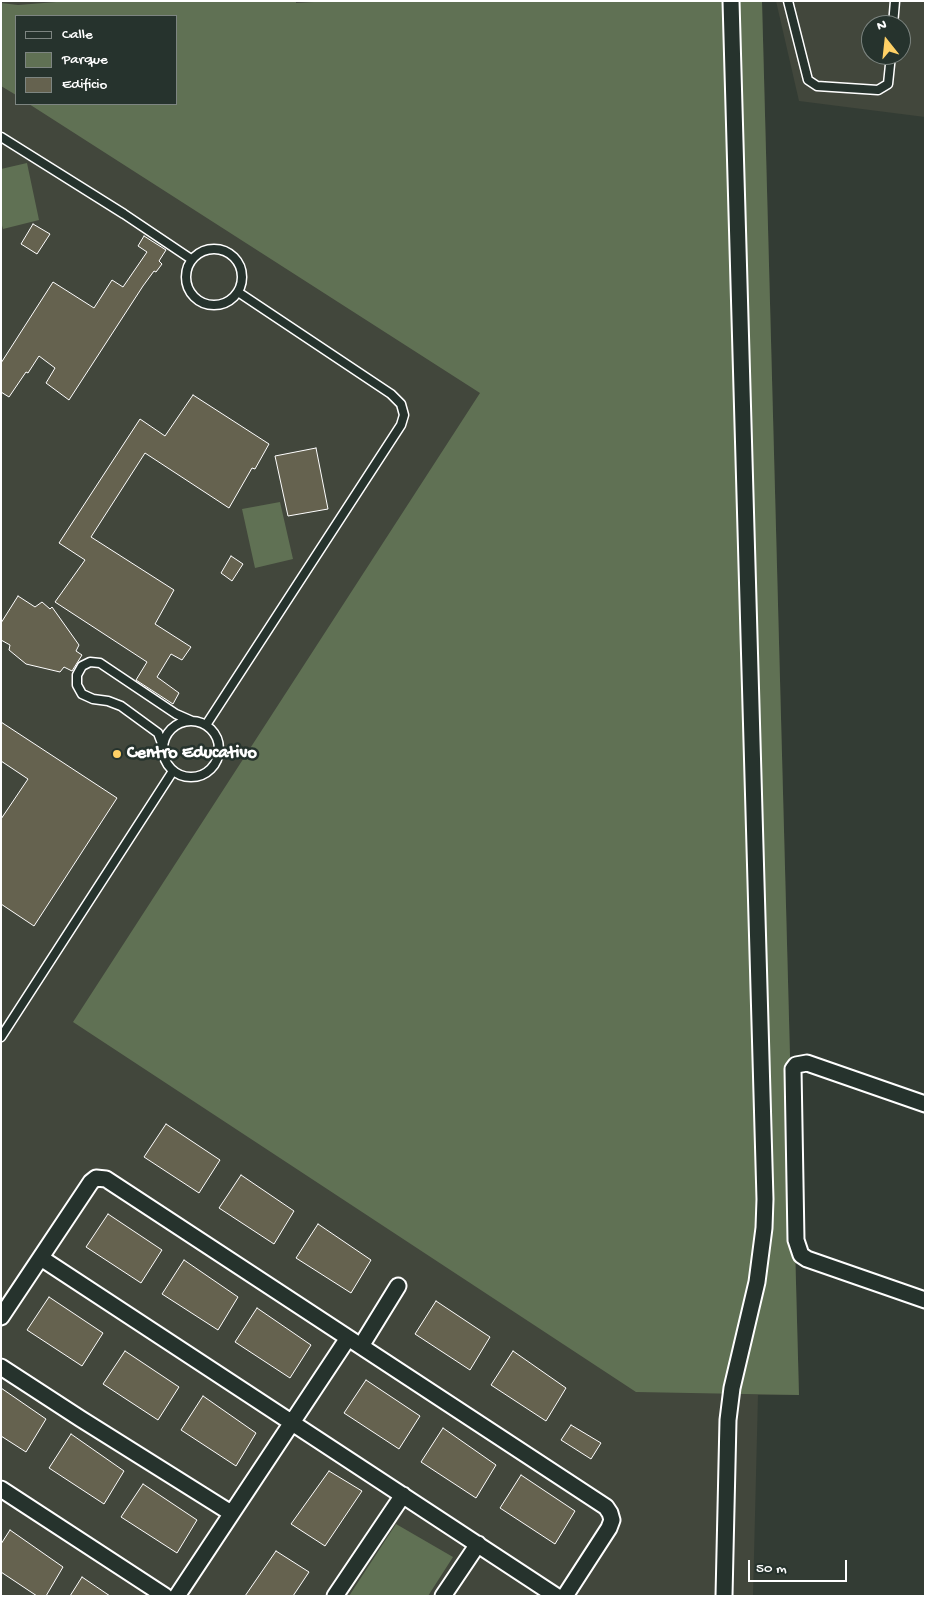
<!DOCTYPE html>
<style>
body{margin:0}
#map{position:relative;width:926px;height:1597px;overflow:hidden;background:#333c34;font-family:"Gochi Hand",sans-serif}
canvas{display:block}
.frame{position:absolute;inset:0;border:2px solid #fff;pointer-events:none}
.legend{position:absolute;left:15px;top:15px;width:162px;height:90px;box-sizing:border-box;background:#26332d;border:1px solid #7d8581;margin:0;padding:6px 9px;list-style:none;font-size:15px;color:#fff}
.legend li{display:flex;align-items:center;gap:10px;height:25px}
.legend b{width:25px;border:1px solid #7d8581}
.north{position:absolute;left:861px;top:15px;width:50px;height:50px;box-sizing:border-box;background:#26332d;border:1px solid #7d8581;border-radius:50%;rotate:344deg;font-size:14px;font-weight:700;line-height:20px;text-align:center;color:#fff}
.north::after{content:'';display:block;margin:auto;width:18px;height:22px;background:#ffd166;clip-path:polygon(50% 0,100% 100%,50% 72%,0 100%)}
.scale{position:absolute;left:748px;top:1560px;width:99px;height:22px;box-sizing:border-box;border:2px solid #fff;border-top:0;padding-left:6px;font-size:15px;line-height:18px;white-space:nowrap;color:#fff;-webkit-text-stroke:4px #26332d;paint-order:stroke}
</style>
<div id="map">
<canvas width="926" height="1597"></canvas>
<div class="frame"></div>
<ul class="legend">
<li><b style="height:6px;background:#26332d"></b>Calle</li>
<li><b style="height:14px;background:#607154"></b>Parque</li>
<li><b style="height:14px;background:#65624f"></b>Edificio</li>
</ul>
<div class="north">N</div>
<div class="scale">50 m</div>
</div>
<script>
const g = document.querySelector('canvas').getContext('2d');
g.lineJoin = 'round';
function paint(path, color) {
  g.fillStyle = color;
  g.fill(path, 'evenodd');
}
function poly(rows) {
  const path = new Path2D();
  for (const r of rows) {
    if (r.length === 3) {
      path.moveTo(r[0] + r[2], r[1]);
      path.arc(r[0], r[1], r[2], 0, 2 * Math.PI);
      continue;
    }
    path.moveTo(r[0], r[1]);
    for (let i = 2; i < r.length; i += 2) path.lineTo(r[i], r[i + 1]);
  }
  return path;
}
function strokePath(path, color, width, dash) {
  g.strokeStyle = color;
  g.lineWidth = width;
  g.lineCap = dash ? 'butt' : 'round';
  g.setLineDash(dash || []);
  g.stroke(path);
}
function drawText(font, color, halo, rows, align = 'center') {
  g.font = font + ' "Gochi Hand",sans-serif';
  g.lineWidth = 5;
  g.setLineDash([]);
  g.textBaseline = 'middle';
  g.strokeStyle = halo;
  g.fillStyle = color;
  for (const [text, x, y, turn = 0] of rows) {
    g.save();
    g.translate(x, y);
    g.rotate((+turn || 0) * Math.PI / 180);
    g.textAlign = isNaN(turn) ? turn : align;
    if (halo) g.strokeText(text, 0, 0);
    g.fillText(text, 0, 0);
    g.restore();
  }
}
paint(poly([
 [1,1,762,1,799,1395,758,1395,753,1596,1,1596],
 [16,16,176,16,176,104,16,104],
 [776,1,925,1,925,117,799,101],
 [871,25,901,25,901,55,871,55]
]), '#42473c');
paint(poly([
 [69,1,296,1,296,3,331,1,762,1,799,1395,636,1392,73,1022,480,393,29,104,176,104,176,16,16,16,16,95,1,86,1,3,18,5],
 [27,163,39,220,3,229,1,222,1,169],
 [280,502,293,559,255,568,242,509],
 [396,1524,453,1557,428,1596,349,1596]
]), '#607154');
const building = poly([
 [33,224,50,234,37,254,21,244,33,224],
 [144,236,166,250,159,261,162,264,156,272,154,271,143,286,69,400,46,383,55,368,39,356,28,373,26,372,9,397,1,392,1,363,53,282,94,308,112,280,123,287,147,252,138,246,144,236],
 [193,395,269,444,255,469,252,468,229,508,145,453,91,537,174,590,155,624,191,647,182,660,171,654,157,677,179,693,173,704,136,680,147,662,55,602,85,560,59,543,140,419,165,436,193,395],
 [316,448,328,509,288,516,275,456,316,448],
 [231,556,243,564,232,581,221,573,231,556],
 [18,596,35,607,42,602,50,609,52,607,79,645,76,651,82,655,72,671,64,667,60,672,26,664,9,650,10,645,1,640,1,623,18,596],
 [1,722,117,798,34,926,1,904,1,819,28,779,1,761,1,722],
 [166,1124,220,1160,199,1193,144,1157,166,1124],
 [241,1175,294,1211,274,1244,219,1208,241,1175],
 [108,1214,162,1250,141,1283,86,1247,108,1214],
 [318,1224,371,1260,351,1293,296,1258,318,1224],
 [184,1260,238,1297,218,1330,162,1294,184,1260],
 [49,1297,103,1333,82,1366,27,1330,49,1297],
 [436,1301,490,1337,470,1370,415,1334,436,1301],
 [257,1308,311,1345,290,1378,235,1342,257,1308],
 [125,1351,179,1387,158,1420,103,1384,125,1351],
 [513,1351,566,1388,546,1421,491,1385,513,1351],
 [366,1380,420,1416,399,1449,344,1413,366,1380],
 [1,1388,46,1419,26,1452,1,1436,1,1388],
 [203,1396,256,1433,236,1466,181,1430,203,1396],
 [571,1425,601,1443,591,1459,561,1440,571,1425],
 [443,1428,496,1465,476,1498,421,1462,443,1428],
 [71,1434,124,1471,104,1504,49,1468,71,1434],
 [329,1471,362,1491,325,1546,291,1524,329,1471],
 [521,1475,575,1511,555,1544,500,1508,521,1475],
 [143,1484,197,1520,177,1553,121,1517,143,1484],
 [10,1530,63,1567,46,1596,37,1596,1,1572,1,1544,10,1530],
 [276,1551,309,1572,293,1596,245,1596,276,1551],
 [82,1577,110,1596,70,1596,82,1577]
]);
paint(building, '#65624f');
strokePath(building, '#fff', 1);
const lane = poly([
 [788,1,808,80,817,86,878,90,888,84,891,55],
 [893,25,895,1],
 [1,137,124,214,191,259],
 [214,277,28],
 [191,749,28],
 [206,725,401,425,404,415,401,404,391,394,238,292],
 [163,746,158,733,121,706,108,701,93,699,82,694,77,685,77,675,82,666,90,662,100,663,176,714,192,721],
 [1,1037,173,771]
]);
const street = poly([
 [925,1104,807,1063,796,1065,793,1069,796,1240,801,1255,807,1259,925,1300],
 [41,1258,556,1596],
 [1,1317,91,1182,96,1178,106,1179,606,1507,610,1513,612,1520,609,1528,565,1596],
 [361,1346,398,1286],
 [1,1367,81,1419,231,1513],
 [1,1489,165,1596],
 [177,1596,348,1338],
 [335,1596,403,1495],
 [443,1596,478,1544],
 [724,1596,728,1420,732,1388,757,1282,764,1228,765,1199,731,1]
]);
strokePath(lane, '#fff', 11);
strokePath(street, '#fff', 19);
strokePath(lane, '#26332d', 8);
strokePath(street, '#26332d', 15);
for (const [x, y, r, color] of [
 [117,754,5,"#ffd166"]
]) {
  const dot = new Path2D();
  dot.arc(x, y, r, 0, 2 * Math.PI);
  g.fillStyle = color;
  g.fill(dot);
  strokePath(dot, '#26332d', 2);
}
drawText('bold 18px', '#fff', '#26332d', [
 ["Centro Educativo",127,754]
], 'left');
</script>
